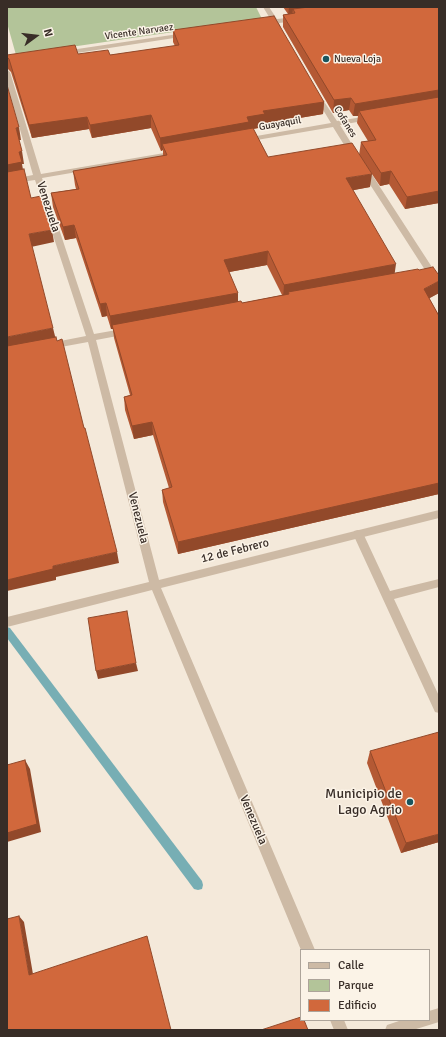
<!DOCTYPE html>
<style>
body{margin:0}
#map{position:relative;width:446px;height:1037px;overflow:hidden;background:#f4e9da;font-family:Signika,sans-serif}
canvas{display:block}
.frame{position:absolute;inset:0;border:8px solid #382d27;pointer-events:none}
.legend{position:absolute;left:300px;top:949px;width:130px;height:72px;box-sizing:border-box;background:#fbf3e7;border:1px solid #ada49a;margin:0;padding:5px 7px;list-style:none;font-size:12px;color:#382d27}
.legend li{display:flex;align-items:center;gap:8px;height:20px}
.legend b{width:20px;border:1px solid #ada49a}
.north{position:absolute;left:16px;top:16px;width:40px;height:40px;-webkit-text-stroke:3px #fbf3e7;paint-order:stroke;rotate:75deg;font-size:11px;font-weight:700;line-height:16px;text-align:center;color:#382d27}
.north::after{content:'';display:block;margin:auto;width:14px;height:18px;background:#382d27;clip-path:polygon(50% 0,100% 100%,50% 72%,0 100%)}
</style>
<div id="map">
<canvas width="446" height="1037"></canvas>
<div class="frame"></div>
<ul class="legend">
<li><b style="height:5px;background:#cdbaa5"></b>Calle</li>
<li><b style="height:11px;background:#b3c499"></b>Parque</li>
<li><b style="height:11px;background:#d1683c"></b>Edificio</li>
</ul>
<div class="north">N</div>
</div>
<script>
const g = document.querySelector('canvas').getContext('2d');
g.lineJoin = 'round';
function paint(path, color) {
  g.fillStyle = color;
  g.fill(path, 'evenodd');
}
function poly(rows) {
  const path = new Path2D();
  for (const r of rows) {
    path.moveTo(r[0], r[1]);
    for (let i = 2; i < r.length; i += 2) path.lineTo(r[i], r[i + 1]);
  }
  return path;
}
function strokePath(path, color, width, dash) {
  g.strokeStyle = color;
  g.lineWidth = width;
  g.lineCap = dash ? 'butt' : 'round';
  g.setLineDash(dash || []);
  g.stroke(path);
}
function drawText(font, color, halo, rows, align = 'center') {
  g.font = font + ' Signika,sans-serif';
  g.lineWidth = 3;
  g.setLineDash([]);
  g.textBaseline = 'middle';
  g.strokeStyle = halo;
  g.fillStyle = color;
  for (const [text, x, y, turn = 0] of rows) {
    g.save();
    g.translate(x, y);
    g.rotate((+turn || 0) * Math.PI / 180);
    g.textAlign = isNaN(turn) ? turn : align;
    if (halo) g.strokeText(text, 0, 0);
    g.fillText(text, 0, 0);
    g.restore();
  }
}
paint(poly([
 [7,7,256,7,262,19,16,55,7,23]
]), '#b3c499');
paint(poly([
 [7,627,10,628,202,881,203,885,202,889,198,890,194,889,7,638,7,627]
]), '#77aeb4');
paint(poly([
 [358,530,362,531,390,591,439,579,439,587,394,599,439,696,439,713,435,712,353,534,354,531,358,530]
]), '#cdbaa5');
paint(poly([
 [263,7,269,7,277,19,296,17,299,19,296,21,279,23,281,27,278,29,276,28,273,24,262,24,262,22,271,20,263,7],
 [185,33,188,35,187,36,64,55,61,53,64,51,185,33],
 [7,70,10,72,41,174,176,151,180,153,176,155,42,178,94,334,128,328,132,331,128,334,96,340,159,580,439,510,439,518,161,588,315,950,301,950,152,590,7,627,7,617,149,582,88,342,50,349,46,346,50,343,86,336,35,180,7,184,7,180,33,175,7,84,7,70],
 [317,93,319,94,337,121,369,116,373,118,369,120,340,125,358,154,357,156,351,156,333,127,245,142,241,140,245,138,331,123,314,95,317,93],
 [361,167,367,167,439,278,439,288,436,287,360,169,361,167],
 [439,1008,439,1022,413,1030,385,1030,387,1025,402,1020,429,1020,429,1011,439,1008],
 [330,1020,344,1020,348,1030,334,1030,330,1020]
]), '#cdbaa5');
paint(poly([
 [283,7,439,7,439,203,405,209,389,184,380,186,359,155,361,142,368,141,357,123,358,116,353,116,349,110,333,113,283,27,283,15,288,14],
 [173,30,324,102,323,114,264,124,264,127,253,129,268,157,370,187,353,190,394,273,439,293,429,298,439,316,439,494,178,554,163,502,162,490,169,488,153,435,134,439,125,410,124,397,130,395,114,338,113,329,111,329,107,316,102,317,76,238,65,240,53,207,51,193,76,189,75,185,73,171,163,156,163,150,161,151,151,128,92,138,89,129,32,138,11,72,8,69,7,69,7,55,78,54,110,55,175,46,173,42],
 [267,265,282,295,242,303,238,302,229,272],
 [370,751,439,842,401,853,367,763]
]), '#b45934');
paint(poly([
 [289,7,346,7,293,9,292,15,288,16],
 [439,90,439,102,359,111,358,116,353,116,355,104],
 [351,98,349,110,333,113,334,100],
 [324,102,323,114,264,124,264,127,162,144,163,150,161,151,160,138,247,117,263,111],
 [151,115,151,128,92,138,90,125],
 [87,117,89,129,32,138,29,125],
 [19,127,21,140,18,140,16,128],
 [22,151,24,164,22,164,24,175,7,178,7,165,19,152],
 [391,171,389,184,380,186,381,173],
 [372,174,370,187,344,192,346,178],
 [439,191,439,203,405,209,407,197],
 [74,225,76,238,65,240,63,227],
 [52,230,54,242,31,247,29,234],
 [268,251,267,265,224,273,224,260],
 [396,264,394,278,288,292,288,297,283,298,284,285],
 [439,281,439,293,421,303,424,289],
 [238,293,238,306,112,325,113,329,111,329,110,316],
 [106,303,107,316,102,317,100,304],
 [53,328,56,340,7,349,7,337],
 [152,422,153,435,134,439,132,426],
 [439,483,439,494,178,554,178,542],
 [117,552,119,563,56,577,56,580,7,591,7,580,53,566],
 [136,663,138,671,98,679,96,671],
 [25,760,30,769,41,832,7,842,7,833],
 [439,834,439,842,401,853,406,843],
 [19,916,24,922,34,980,29,975]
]), '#92492a');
const building = poly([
 [309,7,439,7,439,90,355,104,351,98,334,100,283,15,295,13,293,9,309,7],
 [274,16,324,102,263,111,265,114,247,117,249,122,160,138,151,115,90,125,87,117,29,125,9,59,7,57,7,55,75,45,78,54,108,50,110,55,179,45,173,30,274,16],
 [7,85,19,127,16,128,22,151,19,152,22,162,7,165,7,85],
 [439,97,439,191,407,197,391,171,381,173,361,142,376,140,359,111,439,97],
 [253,128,268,157,352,143,372,174,346,178,396,264,284,285,268,251,224,260,238,293,110,316,106,303,100,304,74,225,63,227,51,193,79,189,73,171,167,155,162,144,253,128],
 [24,169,31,198,41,196,52,230,29,234,53,328,7,337,7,172,24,169],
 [433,267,438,274,439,274,439,281,424,289,439,316,439,483,178,542,162,490,172,487,152,422,132,426,124,397,132,395,112,325,241,301,242,303,289,294,288,292,418,269,419,270,433,267],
 [56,337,57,341,62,339,84,428,85,428,117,552,53,566,53,569,7,580,7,346,56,337],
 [127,611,136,663,96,671,88,618,127,611],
 [439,732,439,834,406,843,370,751,439,732],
 [25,760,37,824,7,833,7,765,25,760],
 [19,916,29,975,147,936,171,1030,7,1030,7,919,19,916],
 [301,1017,301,1020,304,1020,308,1030,261,1030,301,1017]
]);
paint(building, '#d1683c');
strokePath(building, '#92492a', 1);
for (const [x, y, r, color] of [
 [326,59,4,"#19555e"],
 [410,802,4,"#19555e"]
]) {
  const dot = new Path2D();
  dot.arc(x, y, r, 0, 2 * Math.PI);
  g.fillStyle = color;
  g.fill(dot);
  strokePath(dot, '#fbf3e7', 1.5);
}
drawText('10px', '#382d27', '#fbf3e7', [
 ["Vicente Narvaez",139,32,-8],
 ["Cofanes",345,122,58],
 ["Guayaquil",280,124,-10]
]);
drawText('10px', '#382d27', '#fbf3e7', [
 ["Nueva Loja",334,59]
], 'left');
drawText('12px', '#382d27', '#fbf3e7', [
 ["Venezuela",48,207,72],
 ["Venezuela",138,518,76],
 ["12 de Febrero",235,551,-14],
 ["Venezuela",253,820,67]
]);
drawText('14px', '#382d27', '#fbf3e7', [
 ["Municipio de",402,794],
 ["Lago Agrio",402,810]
], 'right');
</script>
